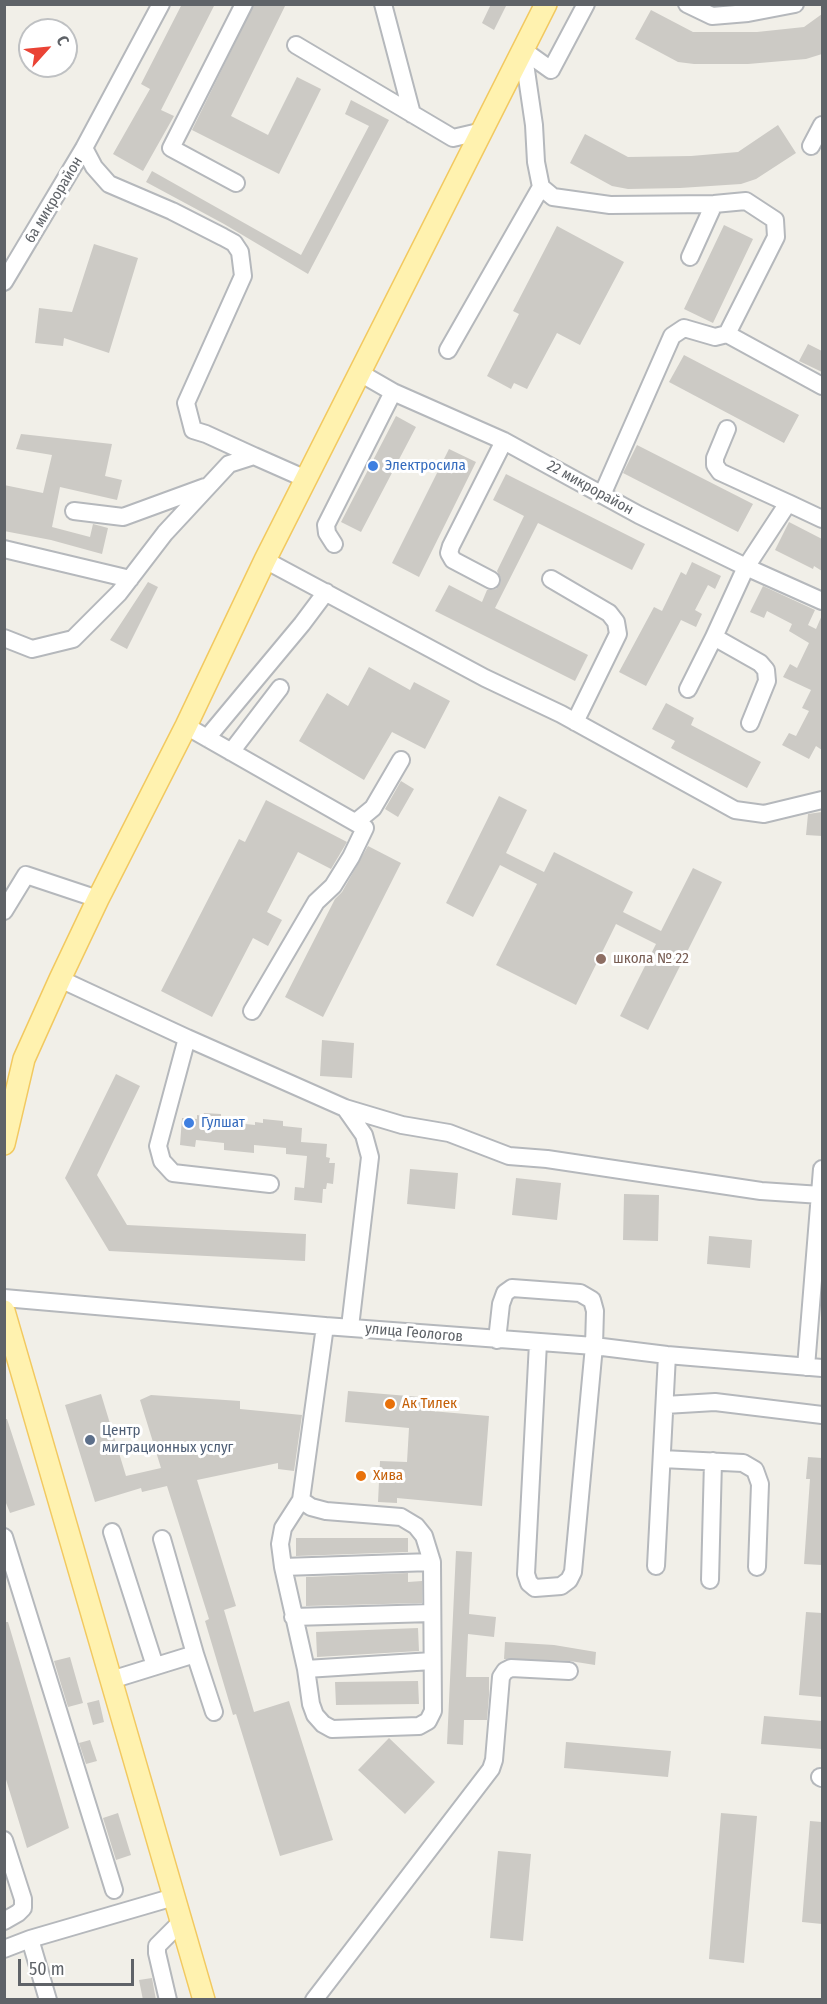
<!DOCTYPE html>
<meta charset="utf-8">
<style>
body{margin:0}
#map{position:relative;width:827px;height:2004px;overflow:hidden;background:#f1efe8;font-family:"Fira Sans Condensed",sans-serif}
canvas{display:block}
.frame{position:absolute;inset:0;border:6px solid #5f6368;pointer-events:none}
.north{position:absolute;left:18px;top:18px;width:60px;height:60px;box-sizing:border-box;background:#fff;border:2px solid #bfc1c3;border-radius:50%;rotate:63deg;font-size:16px;font-weight:700;line-height:24px;text-align:center;color:#5f6368}
.north::after{content:'';display:block;margin:auto;width:21px;height:27px;background:#ea4335;clip-path:polygon(50% 0,100% 100%,50% 72%,0 100%)}
.scale{position:absolute;left:18px;top:1959px;width:116px;height:27px;box-sizing:border-box;border:3px solid #5f6368;border-top:0;padding-left:8px;font-size:18px;line-height:21px;white-space:nowrap;color:#5f6368;-webkit-text-stroke:4px #fff;paint-order:stroke}
</style>
<div id="map">
<canvas width="827" height="2004"></canvas>
<div class="frame"></div>
<div class="north">С</div>
<div class="scale">50 m</div>
</div>
<script>
const g = document.querySelector('canvas').getContext('2d');
g.lineJoin = 'round';
function paint(path, color) {
  g.fillStyle = color;
  g.fill(path, 'evenodd');
}
function poly(rows) {
  const path = new Path2D();
  for (const r of rows) {
    path.moveTo(r[0], r[1]);
    for (let i = 2; i < r.length; i += 2) path.lineTo(r[i], r[i + 1]);
  }
  return path;
}
function strokePath(path, color, width, dash) {
  g.strokeStyle = color;
  g.lineWidth = width;
  g.lineCap = dash ? 'butt' : 'round';
  g.setLineDash(dash || []);
  g.stroke(path);
}
function drawText(font, color, halo, rows, align = 'center') {
  g.font = font + ' "Fira Sans Condensed",sans-serif';
  g.lineWidth = 6;
  g.setLineDash([]);
  g.textBaseline = 'middle';
  g.strokeStyle = halo;
  g.fillStyle = color;
  for (const [text, x, y, turn = 0] of rows) {
    g.save();
    g.translate(x, y);
    g.rotate((+turn || 0) * Math.PI / 180);
    g.textAlign = isNaN(turn) ? turn : align;
    if (halo) g.strokeText(text, 0, 0);
    g.fillText(text, 0, 0);
    g.restore();
  }
}
paint(poly([
 [182,4,215,4,161,110,174,116,143,171,113,154,150,89,141,84],
 [254,4,286,4,231,116,268,135,297,77,321,89,279,174,192,130],
 [491,4,507,4,494,30,482,23],
 [651,10,693,32,757,32,804,27,822,14,822,54,806,59,748,64,694,64,678,62,635,39],
 [351,100,389,120,308,274,224,224,146,182,152,171,301,255,369,126,345,114],
 [778,125,796,153,756,179,741,184,680,188,628,189,612,186,570,163,585,134,628,157,691,156,738,152],
 [724,225,753,239,713,323,684,309],
 [557,226,624,262,580,345,557,333,527,389,514,383,511,389,487,376,519,314,513,311],
 [94,244,138,258,109,353,64,338,63,346,35,343,39,308,72,312],
 [808,344,822,351,822,372,799,361],
 [684,355,799,415,784,443,669,382],
 [396,416,416,427,361,532,341,522],
 [21,434,112,444,105,476,122,480,117,500,60,487,52,527,90,537,93,524,108,528,102,554,51,540,4,531,4,485,43,493,52,455,16,449],
 [637,445,753,504,738,532,623,473],
 [449,449,476,462,419,577,392,563],
 [506,474,645,544,632,570,538,523,495,608,588,655,575,681,435,611,449,585,482,602,487,590,496,589,500,584,501,579,497,571,524,516,493,500],
 [789,522,822,539,822,571,814,566,813,569,775,550],
 [692,562,721,576,715,589,708,585,695,610,702,614,696,627,681,620,646,686,619,672,654,607,662,611,681,572,686,575],
 [148,582,158,587,127,649,110,640],
 [763,586,815,610,808,625,816,629,822,615,822,750,816,746,809,759,782,745,789,733,796,736,809,711,802,708,811,690,783,677,790,664,797,668,809,643,789,631,792,624,767,611,764,618,750,612],
 [369,667,410,690,414,682,450,701,425,749,392,732,364,780,299,741,327,693,348,706],
 [666,703,694,718,691,725,761,762,747,788,671,748,675,741,652,729],
 [401,781,414,789,398,817,385,809],
 [499,796,527,810,506,853,544,872,554,852,633,892,623,912,661,931,693,868,722,882,648,1030,620,1016,656,944,616,924,576,1005,496,965,537,884,500,865,473,917,446,903],
 [266,800,347,842,331,869,298,852,267,912,282,920,268,946,253,938,212,1017,161,991,239,839,245,842],
 [822,812,822,836,806,835,808,814],
 [368,846,401,863,323,1017,285,997,335,899,342,892],
 [322,1040,354,1043,352,1078,320,1076],
 [116,1074,140,1086,97,1175,127,1225,306,1234,305,1261,109,1251,65,1178],
 [204,1113,221,1114,221,1119,227,1119,227,1122,255,1125,255,1122,263,1123,263,1119,283,1121,283,1126,302,1128,301,1142,327,1144,326,1157,330,1158,329,1163,335,1163,333,1184,327,1183,326,1189,323,1189,322,1203,294,1200,295,1187,304,1188,307,1156,286,1154,286,1148,254,1145,254,1153,224,1150,224,1143,196,1140,195,1147,180,1145,182,1118,197,1119,197,1115,203,1116],
 [410,1169,458,1173,455,1209,407,1204],
 [516,1178,561,1183,557,1220,512,1215],
 [624,1194,659,1195,658,1241,623,1240],
 [709,1236,752,1240,750,1268,707,1264],
 [348,1391,432,1398,431,1411,489,1416,482,1506,397,1498,397,1503,378,1502,380,1461,407,1462,409,1428,345,1422],
 [101,1394,126,1476,161,1468,140,1400,151,1395,240,1401,240,1409,302,1415,294,1471,278,1469,278,1463,197,1480,236,1606,224,1610,254,1712,289,1701,333,1840,280,1856,236,1714,233,1715,205,1621,209,1619,167,1486,142,1492,141,1488,95,1502,65,1405],
 [4,1419,7,1419,35,1505,10,1513,4,1498],
 [808,1457,822,1458,822,1565,804,1564,810,1479,806,1479],
 [296,1538,408,1538,408,1552,296,1556],
 [456,1551,472,1552,469,1614,496,1617,494,1637,468,1634,466,1677,489,1677,489,1695,487,1720,464,1720,463,1745,447,1744],
 [408,1573,408,1582,422,1581,422,1603,306,1606,306,1577],
 [806,1612,822,1613,822,1697,799,1695],
 [4,1622,8,1622,69,1828,27,1848,4,1773],
 [418,1628,419,1651,317,1657,316,1632],
 [505,1642,554,1645,596,1652,595,1665,570,1661,504,1659],
 [70,1657,83,1703,68,1707,54,1661],
 [418,1681,419,1704,336,1705,335,1682],
 [99,1700,104,1722,93,1725,87,1703],
 [764,1716,822,1721,822,1749,761,1744],
 [389,1738,435,1782,405,1814,358,1770],
 [90,1740,97,1761,86,1764,79,1743],
 [566,1742,671,1751,668,1777,564,1768],
 [118,1813,131,1855,116,1860,103,1818],
 [721,1813,757,1816,744,1963,709,1959],
 [810,1821,822,1822,822,1924,802,1922],
 [498,1851,531,1854,523,1941,490,1938],
 [152,1978,156,2000,143,2000,139,1980]
]), '#cccac5');
const minor = poly([
 [383,4,412,114],
 [687,4,712,16,748,13,795,4],
 [296,45,453,138,483,131],
 [523,50,534,125,536,162,541,187,553,197,610,205,714,204,746,201,775,220,776,237,727,334,715,337,684,328,672,336,602,495],
 [523,50,551,70,586,4],
 [811,146,822,125],
 [84,148,94,167,109,184,172,211,223,237,234,243,240,252,243,276,186,403,193,430,206,434,254,456],
 [236,183,171,148,244,4],
 [690,257,714,204],
 [4,282,84,148,161,4],
 [727,334,822,386],
 [448,350,541,187],
 [360,373,393,392,504,441,639,515,746,567,822,601],
 [727,429,715,458,715,465,720,472,788,503,746,567,714,637,760,663,766,670,767,681,750,723],
 [788,503,822,519],
 [74,511,123,517,205,487],
 [334,544,327,533,326,525,393,392],
 [4,549,130,579],
 [265,560,485,678,561,714,735,810,764,814,822,800],
 [551,579,609,613,616,622,618,634,575,722],
 [491,580,453,560,449,553,451,546,504,441],
 [4,638,32,649,73,639,119,593,165,533,229,464,254,456,306,479],
 [688,689,714,637],
 [186,726,365,828,351,857,333,886,316,902,252,1011],
 [207,738,302,624,326,592],
 [231,752,280,688],
 [356,822,373,808,401,760],
 [4,911,26,875,98,899],
 [60,979,187,1038,158,1146,162,1161,173,1173,270,1184],
 [187,1038,345,1108,402,1125,449,1133,509,1156,547,1159,761,1191,821,1195],
 [345,1108,364,1135,370,1157,350,1327],
 [4,1298,325,1326,594,1346,667,1355,822,1368],
 [497,1340,501,1304,505,1293,512,1288,580,1293,592,1300,595,1311,594,1346,573,1572,569,1580,561,1586,535,1588,529,1583,526,1574,538,1343],
 [806,1367,822,1169],
 [665,1405,715,1402,822,1415],
 [662,1459,743,1463,755,1470,760,1484,757,1567],
 [301,1500,311,1507,326,1511,401,1517,416,1526,424,1536,432,1562,433,1711,428,1721,419,1726,332,1729,323,1724,315,1715,311,1704,306,1669,283,1567,280,1544,283,1528,301,1500,325,1326],
 [112,1532,155,1666],
 [4,1537,114,1890],
 [656,1566,667,1355],
 [283,1567,432,1562],
 [710,1580,713,1461],
 [293,1617,432,1613],
 [195,1654,214,1712],
 [306,1669,432,1661],
 [111,1680,195,1654,162,1539],
 [820,1777,822,1778],
 [4,1840,23,1899,23,1908,18,1913,4,1921],
 [30,1939,48,2000],
 [4,1949,30,1939,174,1897],
 [168,2000,157,1953,157,1946,182,1921],
 [314,2000,491,1769,494,1760,501,1677,505,1671,511,1668,569,1671]
]);
const major = poly([
 [4,1144,24,1059,60,979,98,899,186,726,265,560,546,4],
 [4,1311,204,2000]
]);
strokePath(minor, '#b5b8bc', 20);
strokePath(major, '#f2c960', 24);
strokePath(minor, '#fff', 16);
strokePath(major, '#fff2af', 21);
for (const [x, y, r, color] of [
 [373,466,6,"#3f7fe0"],
 [601,959,6,"#8d6e63"],
 [189,1123,6,"#3f7fe0"],
 [390,1404,6,"#e8710a"],
 [90,1440,6,"#5c6f8a"],
 [361,1476,6,"#e8710a"]
]) {
  const dot = new Path2D();
  dot.arc(x, y, r, 0, 2 * Math.PI);
  g.fillStyle = color;
  g.fill(dot);
  strokePath(dot, '#fff', 2);
}
drawText('15px', '#5f6368', '#fff', [
 ["6а микрорайон",54,200,-59],
 ["22 микрорайон",590,488,29],
 ["улица Геологов",414,1333,5]
]);
drawText('15px', '#366cbe', '#fff', [
 ["Электросила",385,466],
 ["Гулшат",201,1123]
], 'left');
drawText('15px', '#785e54', '#fff', [
 ["школа № 22",613,959]
], 'left');
drawText('15px', '#c56008', '#fff', [
 ["Ак Тилек",402,1404],
 ["Хива",373,1476]
], 'left');
drawText('15px', '#4e5e75', '#fff', [
 ["Центр",102,1431],
 ["миграционных услуг",102,1448]
], 'left');
</script>
